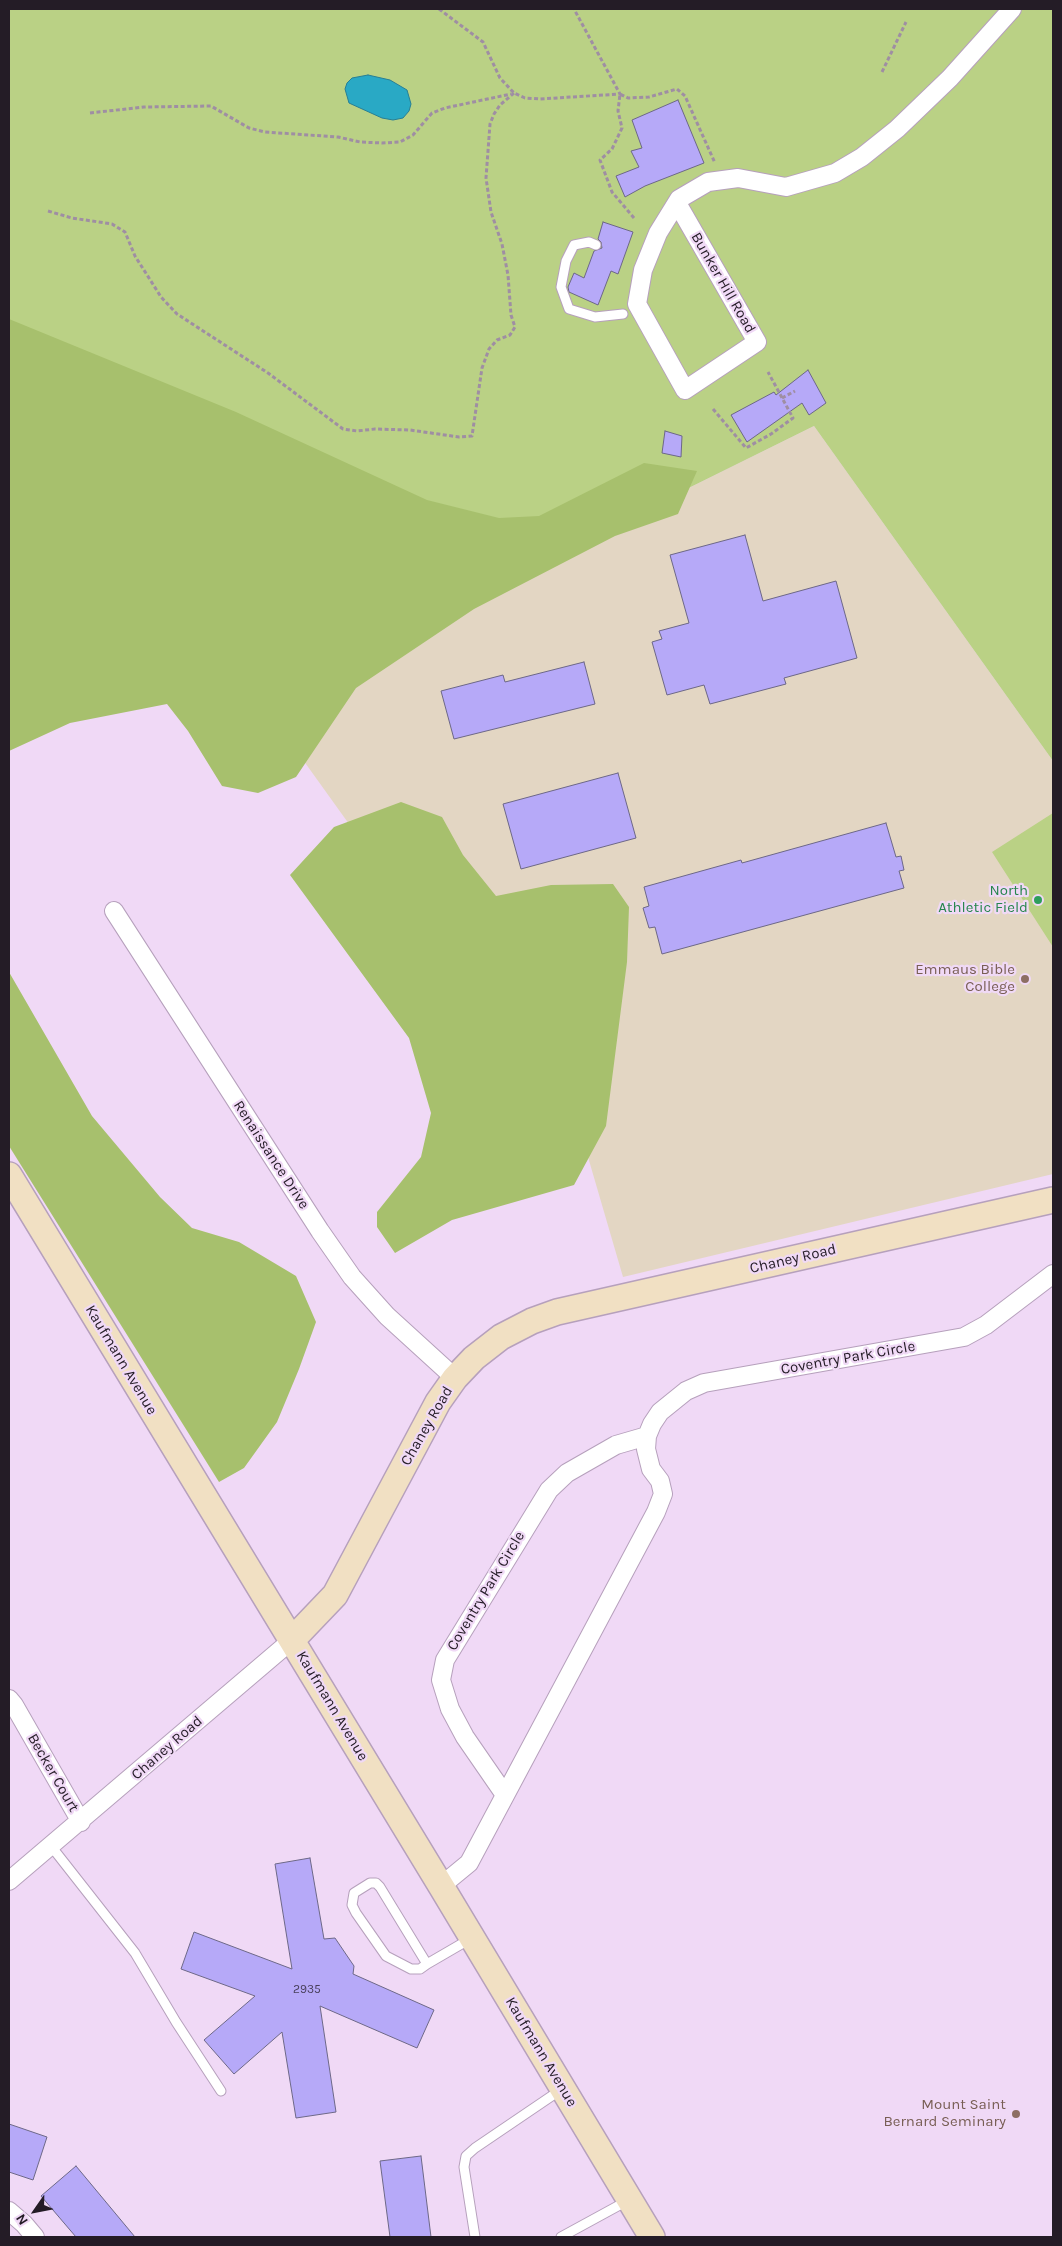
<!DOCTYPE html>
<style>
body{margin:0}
#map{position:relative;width:1062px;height:2246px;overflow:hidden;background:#f0d9f6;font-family:Karla,sans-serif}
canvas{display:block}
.frame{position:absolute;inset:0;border:10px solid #241c26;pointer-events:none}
.north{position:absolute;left:10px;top:2186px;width:50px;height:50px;-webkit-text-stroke:4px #f0d9f6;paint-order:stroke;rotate:237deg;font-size:14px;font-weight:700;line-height:20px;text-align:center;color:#241c26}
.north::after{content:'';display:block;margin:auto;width:18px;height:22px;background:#241c26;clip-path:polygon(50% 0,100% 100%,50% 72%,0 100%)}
</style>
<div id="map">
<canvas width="1062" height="2246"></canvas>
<div class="frame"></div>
<div class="north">N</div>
</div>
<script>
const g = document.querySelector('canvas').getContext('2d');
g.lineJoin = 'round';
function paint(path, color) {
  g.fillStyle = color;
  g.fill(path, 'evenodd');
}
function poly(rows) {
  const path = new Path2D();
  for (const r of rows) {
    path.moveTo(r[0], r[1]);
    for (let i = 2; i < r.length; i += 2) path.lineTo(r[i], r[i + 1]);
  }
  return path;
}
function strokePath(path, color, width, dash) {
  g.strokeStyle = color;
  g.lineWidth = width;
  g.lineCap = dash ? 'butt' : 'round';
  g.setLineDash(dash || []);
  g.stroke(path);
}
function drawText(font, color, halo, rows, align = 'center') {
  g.font = font + ' Karla,sans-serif';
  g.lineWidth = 4.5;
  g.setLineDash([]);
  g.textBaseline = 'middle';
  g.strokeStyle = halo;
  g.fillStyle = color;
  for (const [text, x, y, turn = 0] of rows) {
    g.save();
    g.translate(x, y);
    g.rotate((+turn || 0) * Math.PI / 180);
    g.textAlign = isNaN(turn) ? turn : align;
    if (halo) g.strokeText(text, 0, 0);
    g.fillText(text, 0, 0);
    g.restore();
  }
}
paint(poly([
 [814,426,1053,761,1053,1174,623,1277,588,1157,260,700]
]), '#e3d6c3');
paint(poly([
 [9,9,1053,9,1053,761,814,426,260,700,9,541],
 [1053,813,1053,947,992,852]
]), '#bad185');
paint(poly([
 [9,319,236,412,427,500,499,518,539,516,644,463,697,471,678,514,615,536,474,609,356,688,296,777,258,793,222,786,188,731,167,704,70,723,9,751],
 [401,802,442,817,463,855,496,896,551,885,613,884,629,907,627,962,606,1126,574,1185,452,1220,395,1253,377,1227,377,1212,421,1157,431,1113,409,1038,290,875,334,827],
 [9,972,92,1116,160,1197,192,1228,239,1242,296,1276,316,1322,299,1369,277,1422,244,1468,219,1482,9,1146]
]), '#a7c06d');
const water = poly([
 [368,75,390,80,407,90,411,104,409,111,403,118,393,120,382,118,349,103,345,89,347,83,352,78,368,75]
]);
paint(water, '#29a9c5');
strokePath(water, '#287f95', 1);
const building = poly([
 [678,100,704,163,645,186,625,197,616,176,639,167,631,151,642,148,632,120,678,100],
 [603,222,633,232,618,274,611,271,598,305,569,292,568,287,574,273,584,278,594,251,602,248,601,242,598,239,603,222],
 [808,370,826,403,809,415,802,403,747,442,731,415,774,392,776,395,808,370],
 [665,431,682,436,681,457,662,453,665,431],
 [745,535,763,601,836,581,857,658,784,678,786,684,710,704,704,685,667,695,652,642,662,639,659,631,689,623,670,555,745,535],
 [584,662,595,704,454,739,441,691,503,675,505,682,584,662],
 [618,773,636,838,521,869,503,804,618,773],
 [886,823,896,857,901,856,904,870,899,871,904,888,662,954,655,927,649,928,643,908,649,906,644,887,741,860,742,863,886,823],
 [310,1858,324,1939,335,1938,354,1966,353,1974,434,2010,417,2048,320,2006,336,2112,296,2118,282,2032,234,2074,204,2040,255,1996,181,1969,194,1932,292,1969,275,1864,310,1858],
 [9,2124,47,2137,33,2180,9,2172,9,2124],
 [421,2156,431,2237,390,2237,380,2161,421,2156],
 [76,2166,135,2237,76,2237,41,2196,76,2166]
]);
paint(building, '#b6a9f8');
strokePath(building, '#6d6887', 1);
const lane = poly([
 [596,245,589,242,574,245,566,261,561,287,569,309,595,317,623,314],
 [51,1846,135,1953,176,2022,221,2091],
 [427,1964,380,1887,376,1883,370,1883,354,1893,352,1905,356,1913,386,1956,411,1969,420,1969,427,1964,470,1939],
 [475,2237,464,2167,466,2156,475,2148,562,2089],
 [561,2237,627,2201]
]);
const street = poly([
 [677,203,757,342,685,390,637,304,643,270,658,233,679,199,708,182,738,178,786,187,835,173,862,157,897,129,950,78,1012,9],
 [114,911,320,1231,352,1277,387,1316,455,1378],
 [9,1699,14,1705,81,1822],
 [505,1795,465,1737,450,1709,441,1680,445,1660,549,1490,567,1473,616,1445,647,1436],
 [9,1881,292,1640],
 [441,1886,469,1863,656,1512,663,1494,660,1481,651,1469,646,1449,647,1436,652,1424,660,1412,686,1391,704,1383,964,1337,986,1325,1053,1274],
 [9,2211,24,2224,35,2237]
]);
const secondary = poly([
 [9,1175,441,1886,652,2237],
 [292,1640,335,1595,438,1402,455,1378,474,1358,501,1337,532,1321,557,1312,1053,1200]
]);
strokePath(lane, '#b6a0bc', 11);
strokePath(street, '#b6a0bc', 20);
strokePath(secondary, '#b6a0bc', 28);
strokePath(poly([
 [439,9,483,42,500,78,514,93,525,98,540,99,620,94,574,9],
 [882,72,906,22],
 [90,113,144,107,211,106,249,128,265,132,338,137,360,142,382,143,400,142,413,135,432,113,445,108,511,94],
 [48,211,72,218,112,224,125,232,135,256,161,297,177,314,268,373,343,429,357,431,375,429,410,430,459,437,472,436,482,368,489,349,497,340,510,335,515,327,511,315,508,275,502,244,491,212,486,178,490,124,494,114,500,105,514,93],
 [634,218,612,192,600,160,612,149,622,128,618,111,620,94,628,98,649,97,677,89,685,96,715,163],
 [782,398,795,391],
 [713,409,746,448,771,434,793,418,768,372]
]), '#9f8ea3', 3, [4, 2.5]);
strokePath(lane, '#fff', 9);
strokePath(street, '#fff', 18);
strokePath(secondary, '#f1e0c3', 25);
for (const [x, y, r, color] of [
 [1038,900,5,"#2e9e5b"],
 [1025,979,5,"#8d6e63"],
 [1016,2114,5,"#8d6e63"]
]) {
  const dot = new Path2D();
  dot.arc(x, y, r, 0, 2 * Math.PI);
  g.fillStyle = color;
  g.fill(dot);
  strokePath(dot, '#f0d9f6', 2);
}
drawText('12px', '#483f5a', null, [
 ["2935",307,1990]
]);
drawText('15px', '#241c26', '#f0d9f6', [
 ["Bunker Hill Road",723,283,60],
 ["Renaissance Drive",271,1155,57],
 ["Chaney Road",793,1259,-13],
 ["Coventry Park Circle",848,1358,-10],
 ["Kaufmann Avenue",121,1360,59],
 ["Chaney Road",427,1426,-60],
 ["Coventry Park Circle",486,1591,-59],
 ["Kaufmann Avenue",332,1706,59],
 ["Chaney Road",167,1748,-41],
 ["Becker Court",53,1773,60],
 ["Kaufmann Avenue",541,2052,59]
]);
drawText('15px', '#27864d', '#f0d9f6', [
 ["North",1028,891],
 ["Athletic Field",1028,908]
], 'right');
drawText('15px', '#785e54', '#f0d9f6', [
 ["Emmaus Bible",1015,970],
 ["College",1015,987],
 ["Mount Saint",1006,2105],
 ["Bernard Seminary",1006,2122]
], 'right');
</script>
